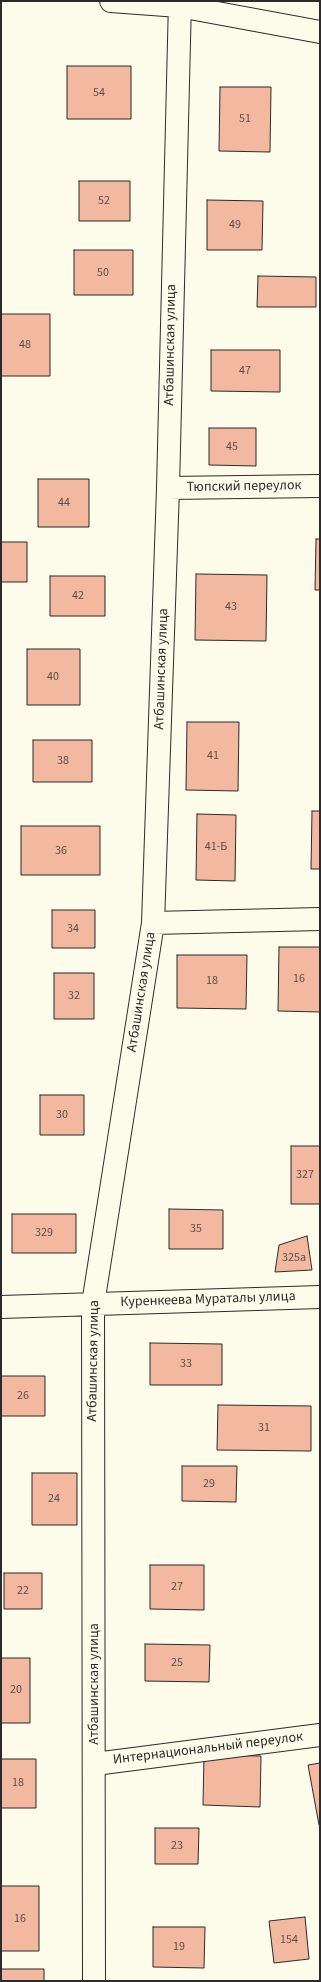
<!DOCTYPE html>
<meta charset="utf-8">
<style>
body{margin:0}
#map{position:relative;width:321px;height:1982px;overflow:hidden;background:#fdfbea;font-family:"Source Sans 3",sans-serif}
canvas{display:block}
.frame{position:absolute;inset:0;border:2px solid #2b2b2b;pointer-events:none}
</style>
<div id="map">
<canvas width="321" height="1982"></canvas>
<div class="frame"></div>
</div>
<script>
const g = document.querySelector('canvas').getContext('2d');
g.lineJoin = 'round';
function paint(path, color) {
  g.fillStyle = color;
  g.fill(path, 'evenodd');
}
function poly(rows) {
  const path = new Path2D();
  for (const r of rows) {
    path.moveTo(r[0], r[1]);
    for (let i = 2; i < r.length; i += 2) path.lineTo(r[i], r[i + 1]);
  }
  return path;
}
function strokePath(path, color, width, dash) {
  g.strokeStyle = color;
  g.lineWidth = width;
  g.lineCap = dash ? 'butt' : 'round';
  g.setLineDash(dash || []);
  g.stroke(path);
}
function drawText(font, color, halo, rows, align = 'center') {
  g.font = font + ' "Source Sans 3",sans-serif';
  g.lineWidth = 3;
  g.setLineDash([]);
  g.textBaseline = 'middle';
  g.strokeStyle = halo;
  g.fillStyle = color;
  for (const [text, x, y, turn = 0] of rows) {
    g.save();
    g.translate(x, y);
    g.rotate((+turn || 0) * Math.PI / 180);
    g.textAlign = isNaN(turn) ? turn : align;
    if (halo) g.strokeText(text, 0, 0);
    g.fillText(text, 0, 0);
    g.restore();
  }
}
const building = poly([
 [67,66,131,66,131,119,67,119,67,66],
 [220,87,271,87,270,152,219,151,220,87],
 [79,181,130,181,130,221,79,221,79,181],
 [207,200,263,201,262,250,207,250,207,200],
 [74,250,133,250,133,295,74,295,74,250],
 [258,276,316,277,316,307,257,307,258,276],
 [1,314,50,314,50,376,1,376,1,314],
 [211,350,280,350,280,392,211,391,211,350],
 [209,428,256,428,256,466,209,465,209,428],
 [38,479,89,479,89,527,38,527,38,479],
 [316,539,320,539,320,590,315,590,316,539],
 [1,542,27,542,27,582,1,582,1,542],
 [196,574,267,575,266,641,195,640,196,574],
 [50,576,105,576,105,616,50,616,50,576],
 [27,649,80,649,80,705,27,705,27,649],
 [187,722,239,722,238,791,186,790,187,722],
 [33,740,92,740,92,782,33,782,33,740],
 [312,811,320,811,320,869,311,869,312,811],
 [197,814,236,815,235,881,196,880,197,814],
 [21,826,100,826,100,875,21,875,21,826],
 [52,910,95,910,95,948,52,948,52,910],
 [279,947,320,947,320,1012,278,1011,279,947],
 [177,955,247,955,246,1009,177,1008,177,955],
 [54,973,94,973,94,1019,54,1019,54,973],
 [40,1095,84,1095,84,1135,40,1135,40,1095],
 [291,1146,320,1146,320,1204,291,1204,291,1146],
 [169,1209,223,1210,223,1249,169,1249,169,1209],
 [12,1214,76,1214,76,1253,12,1253,12,1214],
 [307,1236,312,1270,275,1272,279,1245,307,1236],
 [150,1343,222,1344,222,1385,150,1385,150,1343],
 [1,1376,45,1376,45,1416,1,1416,1,1376],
 [218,1405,311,1406,311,1451,217,1450,218,1405],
 [182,1466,237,1466,236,1502,182,1501,182,1466],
 [32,1473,77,1473,77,1525,32,1525,32,1473],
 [150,1565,204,1565,204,1610,150,1609,150,1565],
 [4,1573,42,1573,42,1609,4,1609,4,1573],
 [145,1644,210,1645,209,1682,145,1681,145,1644],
 [1,1658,30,1658,30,1723,1,1723,1,1658],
 [204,1755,261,1756,260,1807,203,1805,204,1755],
 [1,1759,36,1759,36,1808,1,1808,1,1759],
 [320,1763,320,1825,319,1825,308,1765,320,1763],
 [155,1828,199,1828,198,1864,155,1864,155,1828],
 [1,1886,39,1886,39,1951,1,1951,1,1886],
 [305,1917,309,1959,274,1963,269,1921,305,1917],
 [153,1927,205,1927,204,1968,153,1967,153,1927],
 [1,1969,44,1969,44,1981,1,1981,1,1969]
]);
paint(building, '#f2b8a0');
strokePath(building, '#2b2b2b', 1);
const minor = poly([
 [111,1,179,6,320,32],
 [168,488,320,486],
 [153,923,320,919],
 [1,1307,320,1297],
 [95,1764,320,1735],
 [94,1981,93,1304,153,923,168,488,180,1]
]);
strokePath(minor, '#2b2b2b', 24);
strokePath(minor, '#fdfbea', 22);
drawText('12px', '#5d4e48', null, [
 ["54",99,93],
 ["51",245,119],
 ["52",104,201],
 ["49",235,225],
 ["50",103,273],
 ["48",25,345],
 ["47",245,371],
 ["45",232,447],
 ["44",64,503],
 ["42",78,596],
 ["43",231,607],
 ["40",53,677],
 ["41",213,756],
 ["38",63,761],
 ["41-Б",216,847],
 ["36",61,851],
 ["34",73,929],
 ["16",299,979],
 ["18",212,981],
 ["32",74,996],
 ["30",62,1115],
 ["327",305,1175],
 ["35",196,1229],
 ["329",44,1233],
 ["325а",294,1258],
 ["33",186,1364],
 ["26",23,1396],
 ["31",264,1428],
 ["29",209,1484],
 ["24",54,1499],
 ["27",177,1587],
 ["22",23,1591],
 ["25",177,1663],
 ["20",16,1690],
 ["18",18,1783],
 ["23",177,1846],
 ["16",20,1919],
 ["154",289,1940],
 ["19",179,1947]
]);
drawText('14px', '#2b2b2b', '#fdfbea', [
 ["Атбашинская улица",171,345,-89],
 ["Тюпский переулок",244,487,-1],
 ["Атбашинская улица",162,669,-88],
 ["Атбашинская улица",142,992,-81],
 ["Куренкеева Мураталы улица",208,1300,-2],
 ["Атбашинская улица",94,1361,-89],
 ["Атбашинская улица",95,1684,-90],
 ["Интернациональный переулок",208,1749,-7]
]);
</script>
